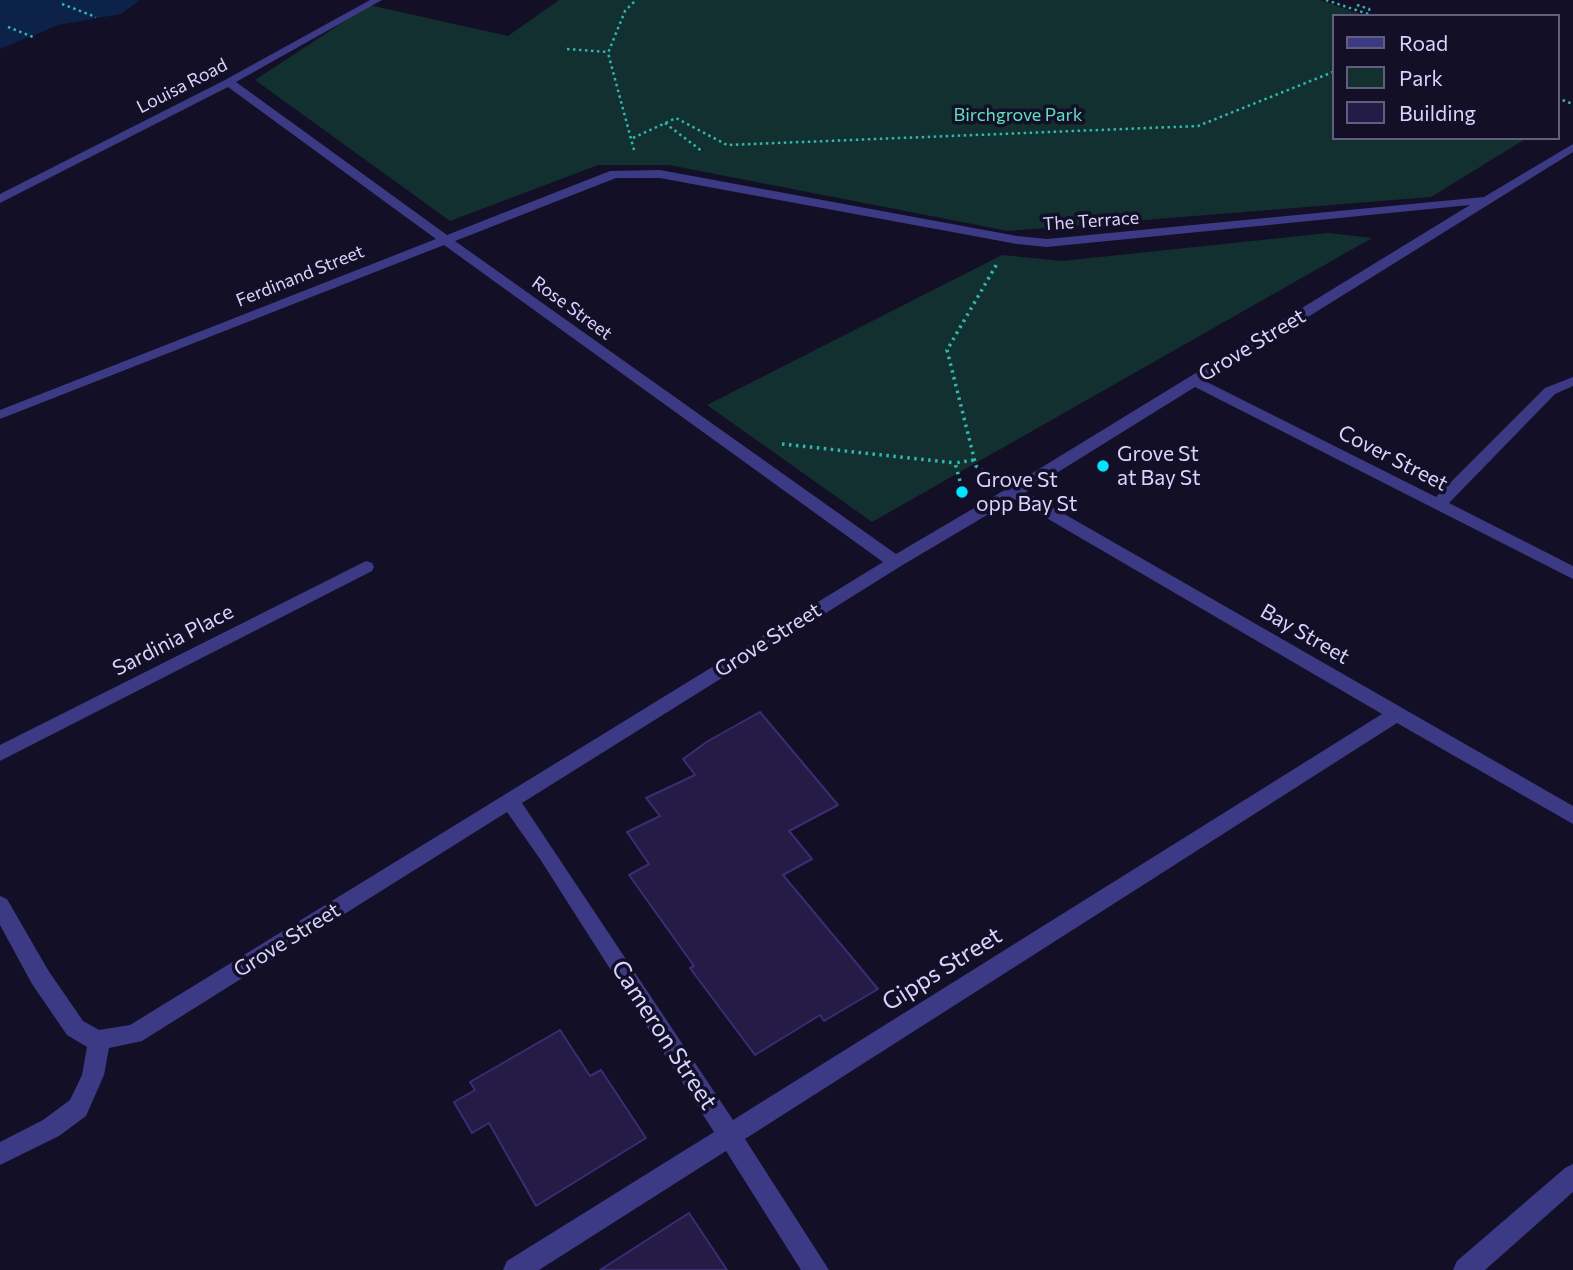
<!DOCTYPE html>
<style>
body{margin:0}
#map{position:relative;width:1573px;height:1270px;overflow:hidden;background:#130f26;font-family:Commissioner,sans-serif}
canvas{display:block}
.legend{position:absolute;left:1332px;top:14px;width:228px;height:126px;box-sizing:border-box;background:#130f26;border:2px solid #625e7d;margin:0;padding:9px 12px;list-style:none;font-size:21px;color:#d9d4ff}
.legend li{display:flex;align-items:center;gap:14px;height:35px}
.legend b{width:35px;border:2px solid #625e7d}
</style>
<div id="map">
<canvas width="1573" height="1270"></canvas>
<ul class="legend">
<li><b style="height:9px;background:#3d3a85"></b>Road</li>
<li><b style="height:19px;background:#12302f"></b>Park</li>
<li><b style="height:19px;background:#241b47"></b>Building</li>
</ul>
</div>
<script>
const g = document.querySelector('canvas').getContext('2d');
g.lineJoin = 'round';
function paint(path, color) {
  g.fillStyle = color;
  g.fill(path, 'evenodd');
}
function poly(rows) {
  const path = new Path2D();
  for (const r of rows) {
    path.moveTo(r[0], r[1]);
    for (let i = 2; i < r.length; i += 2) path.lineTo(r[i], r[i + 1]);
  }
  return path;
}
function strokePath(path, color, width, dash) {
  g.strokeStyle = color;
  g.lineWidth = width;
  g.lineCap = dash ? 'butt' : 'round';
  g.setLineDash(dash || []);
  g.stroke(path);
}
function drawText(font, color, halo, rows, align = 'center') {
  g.font = font + ' Commissioner,sans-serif';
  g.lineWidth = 7;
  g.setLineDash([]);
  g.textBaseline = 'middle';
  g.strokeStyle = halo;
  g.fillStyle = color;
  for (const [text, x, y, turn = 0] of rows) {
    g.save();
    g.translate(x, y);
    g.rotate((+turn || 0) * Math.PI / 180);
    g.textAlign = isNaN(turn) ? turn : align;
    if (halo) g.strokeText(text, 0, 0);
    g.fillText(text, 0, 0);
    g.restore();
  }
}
paint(poly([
 [559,0,1320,0,1366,16,1333,16,1333,138,1527,138,1431,197,1008,231,669,165,598,165,450,221,255,80,369,5,508,36],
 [1328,233,1372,238,872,522,707,405,1002,255,1062,261]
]), '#12302f');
paint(poly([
 [0,0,140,0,121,14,58,25,0,49]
]), '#0c2248');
const building = poly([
 [760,712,838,805,789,831,812,859,783,875,878,989,824,1021,820,1015,755,1055,690,968,694,966,629,875,649,864,627,832,660,816,646,798,695,775,683,759,708,741,760,712],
 [560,1030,590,1076,601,1070,646,1138,536,1206,489,1123,472,1133,454,1102,475,1090,470,1082,560,1030],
 [689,1213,727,1270,600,1270,689,1213]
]);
paint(building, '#241b47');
strokePath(building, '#3b2d73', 2);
strokePath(poly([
 [1326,0,1374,16],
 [62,4,96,17],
 [1357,5,1369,9,1371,14],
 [8,27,33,37],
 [567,49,608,52],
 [1557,98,1573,104],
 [665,123,703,152],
 [633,138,676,118,727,145,1198,126,1333,72],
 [634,150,608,53,625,11,636,0]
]), '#2fb8b0', 2.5, [2.5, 3.5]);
strokePath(poly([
 [782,444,955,463],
 [989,475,976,466,947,350,998,262],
 [960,481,955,463,974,460]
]), '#2fb8b0', 3.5, [2.5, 4.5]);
paint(poly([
 [370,0,382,0,236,82,447,235,610,171,660,170,1017,236,1047,239,1484,197,1573,144,1573,152,1205,381,1436,497,1545,388,1573,377,1573,386,1555,394,1449,503,1573,566,1573,579,1195,387,1026,492,1573,806,1573,824,1397,723,745,1139,829,1270,801,1270,726,1151,539,1270,503,1270,507,1261,714,1132,540,859,507,812,142,1041,109,1048,104,1075,86,1116,59,1136,0,1165,0,1142,43,1120,70,1100,82,1075,87,1047,67,1035,32,984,0,925,0,896,7,899,48,970,83,1021,99,1030,130,1025,883,562,444,245,0,419,0,410,436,239,228,87,0,203,0,194,225,80,370,0],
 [616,178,660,178,1017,244,1047,247,1470,205,1008,488,896,554,455,241,616,178],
 [1014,499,1382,714,733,1120,522,803,901,566,1014,499],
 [366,561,372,563,374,567,372,571,0,761,0,745,366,561]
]), '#3d3a85');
paint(poly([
 [1573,1164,1573,1192,1485,1270,1453,1270,1457,1261,1565,1168,1573,1164]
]), '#3d3a85');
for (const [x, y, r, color] of [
 [1103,466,7,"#00e5ff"],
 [962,492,7,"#00e5ff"]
]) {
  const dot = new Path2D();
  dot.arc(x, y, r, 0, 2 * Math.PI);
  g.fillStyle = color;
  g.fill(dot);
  strokePath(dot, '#130f26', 2.5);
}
drawText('18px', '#d9d4ff', '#130f26', [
 ["Louisa Road",182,86,-27],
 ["The Terrace",1091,221,-4],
 ["Ferdinand Street",300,276,-22],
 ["Rose Street",572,308,36]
]);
drawText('18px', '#5fe0c0', '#130f26', [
 ["Birchgrove Park",1018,115]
]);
drawText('21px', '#d9d4ff', '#130f26', [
 ["Grove Street",1252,345,-31],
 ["Cover Street",1393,458,27],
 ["Bay Street",1305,634,30],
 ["Sardinia Place",173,640,-27],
 ["Grove Street",768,640,-32],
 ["Grove Street",287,940,-32]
]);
drawText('21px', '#d9d4ff', '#130f26', [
 ["Grove St",1117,454],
 ["at Bay St",1117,478],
 ["Grove St",976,480],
 ["opp Bay St",976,504]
], 'left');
drawText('24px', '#d9d4ff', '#130f26', [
 ["Gipps Street",942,969,-32],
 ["Cameron Street",664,1035,57]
]);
</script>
